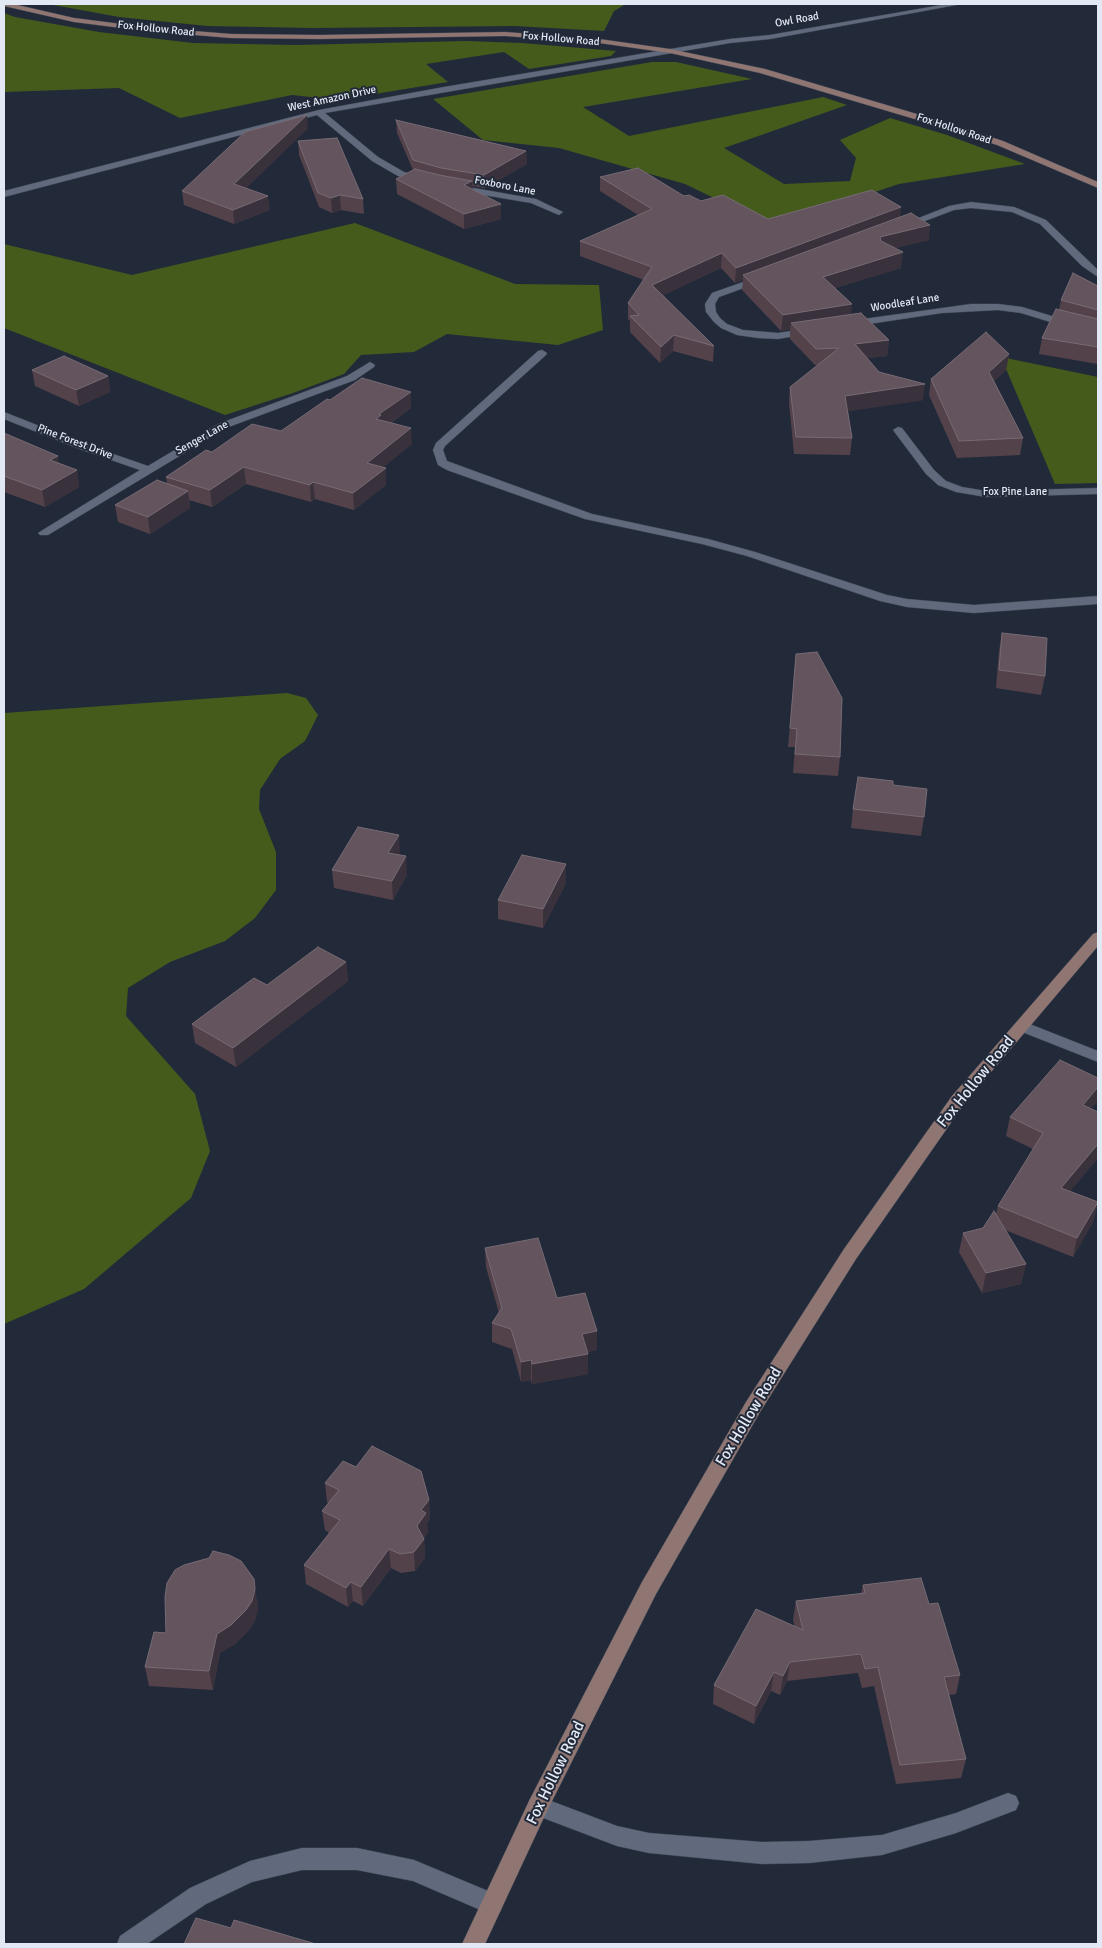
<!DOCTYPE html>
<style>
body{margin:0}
#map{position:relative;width:1102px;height:1948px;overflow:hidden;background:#222a3a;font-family:Signika,sans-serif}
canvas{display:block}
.frame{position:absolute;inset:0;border:5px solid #e3e9f4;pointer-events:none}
</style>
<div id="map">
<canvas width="1102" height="1948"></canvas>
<div class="frame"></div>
</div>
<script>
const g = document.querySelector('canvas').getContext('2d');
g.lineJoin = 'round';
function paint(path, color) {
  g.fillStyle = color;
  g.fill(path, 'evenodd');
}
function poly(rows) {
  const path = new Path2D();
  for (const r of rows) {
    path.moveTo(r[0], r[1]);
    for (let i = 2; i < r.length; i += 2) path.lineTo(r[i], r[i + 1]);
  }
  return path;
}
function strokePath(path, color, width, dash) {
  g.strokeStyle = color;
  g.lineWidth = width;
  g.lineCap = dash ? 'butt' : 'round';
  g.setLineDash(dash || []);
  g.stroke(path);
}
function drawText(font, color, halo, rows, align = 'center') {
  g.font = font + ' Signika,sans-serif';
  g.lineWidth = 4;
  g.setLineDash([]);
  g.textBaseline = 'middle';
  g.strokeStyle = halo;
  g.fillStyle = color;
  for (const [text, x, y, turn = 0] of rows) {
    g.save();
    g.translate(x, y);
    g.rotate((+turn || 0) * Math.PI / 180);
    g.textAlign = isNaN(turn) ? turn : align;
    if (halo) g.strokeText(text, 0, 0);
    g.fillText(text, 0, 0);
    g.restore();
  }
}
paint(poly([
 [48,4,626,4,614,11,604,31,515,26,312,28,207,26,119,17],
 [4,13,15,17,99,32,193,43,295,45,466,41,522,43,616,51,611,56,529,69,504,52,426,64,448,82,338,100,292,95,180,118,119,88,4,92],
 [652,62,676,62,752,79,583,107,629,136,823,97,847,105,724,148,784,184,850,181,856,158,840,140,890,118,947,135,1025,164,899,184,772,226,685,184,559,148,483,140,433,99],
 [355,223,515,284,599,285,603,330,558,345,447,334,414,352,361,355,344,374,293,393,225,415,4,328,4,244,132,275],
 [1001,357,1098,377,1098,483,1055,484],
 [287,693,306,698,318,715,305,741,280,759,260,790,259,809,276,852,276,890,255,918,225,941,170,962,128,988,126,1016,195,1094,210,1151,191,1198,84,1289,4,1324,4,713]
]), '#445b1c');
const lane = poly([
 [542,350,547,353,546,355,445,446,443,450,447,461,592,514,708,539,755,552,887,595,907,599,974,605,1098,596,1098,604,974,613,907,607,880,601,747,556,702,544,585,519,447,470,438,465,433,450,436,443,538,351,542,350],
 [1008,1793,1016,1796,1019,1803,1016,1810,956,1833,882,1855,809,1863,762,1864,649,1853,617,1846,538,1816,530,1813,527,1806,530,1799,538,1796,617,1826,649,1833,762,1842,809,1841,882,1835,956,1813,1008,1793]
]);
const street = poly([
 [947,4,962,4,770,39,730,43,325,113,378,157,404,172,426,178,426,182,423,183,398,176,372,161,317,115,4,197,4,191,319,110,444,87,730,39,770,35,947,4],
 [457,185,536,199,563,212,559,215,531,203,454,190,454,186,457,185],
 [971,202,1014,207,1046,220,1098,270,1098,277,1082,266,1040,224,1012,212,971,208,954,210,904,229,898,229,896,227,949,206,971,202],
 [760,276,765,279,763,281,719,297,715,304,716,312,720,318,727,324,743,330,778,333,809,328,813,329,813,333,778,339,758,338,737,335,721,328,714,322,706,312,705,304,712,293,760,276],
 [971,304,998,304,1022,307,1078,324,1098,328,1098,334,1073,329,1021,313,998,310,942,313,849,327,844,324,849,321,971,304],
 [370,362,375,365,374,367,355,380,226,428,48,535,40,535,38,533,140,470,82,450,4,419,4,412,90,446,148,466,218,424,347,376,370,362],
 [898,427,902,428,934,470,946,481,962,487,986,491,1098,488,1098,494,986,497,956,492,938,485,926,474,893,430,898,427],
 [1022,1021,1098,1051,1098,1062,1017,1030,1014,1026,1017,1022,1022,1021],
 [302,1848,357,1848,414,1860,500,1896,503,1904,500,1912,492,1915,413,1881,357,1870,302,1870,252,1882,206,1904,147,1944,117,1944,120,1936,190,1888,250,1861,302,1848]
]);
const secondary = poly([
 [4,4,13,4,74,18,145,27,231,34,319,35,505,32,599,39,670,49,765,69,954,125,1003,141,1098,182,1098,188,997,145,948,129,760,73,670,53,599,43,505,36,319,39,231,38,145,31,74,22,4,6,4,4],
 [1098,932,1098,946,964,1104,856,1259,760,1412,656,1594,546,1813,485,1944,462,1944,530,1799,642,1582,746,1402,844,1249,952,1096,1093,934,1098,932]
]);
strokePath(lane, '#3f4654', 1);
strokePath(street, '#3f4654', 1);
strokePath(secondary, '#3f4654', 1);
paint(lane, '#606a7c');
paint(street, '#606a7c');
paint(secondary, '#8f7672');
paint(poly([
 [396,120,526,151,527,164,485,188,472,186,473,189,501,219,464,229,397,194,396,179,413,170,397,133],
 [308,128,246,188,270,210,234,224,184,205,182,191],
 [298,141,363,199,364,214,341,210,332,213,319,207,299,155],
 [600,177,684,196,768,219,900,218,929,240,895,248,901,268,835,288,851,314,889,340,887,356,867,358,879,372,923,400,848,411,852,438,850,455,794,454,789,403,790,387,818,365,815,365,790,339,790,329,781,331,742,290,743,280,735,283,721,268,663,295,714,346,713,362,673,351,660,363,630,332,630,321,628,319,628,303,644,280,580,256,580,241,638,215,600,191],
 [1098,286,1098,364,1039,354,1042,338,1059,310,1061,300],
 [1009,354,1006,370,994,381,1023,438,1020,455,957,458,929,395,931,379],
 [32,370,108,376,110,392,79,406,35,386],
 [330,400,411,408,391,423,412,444,383,467,386,485,354,510,315,499,311,502,246,484,212,507,189,500,190,508,150,534,118,522,115,505,167,483,166,477,212,452,281,431],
 [4,433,59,463,77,470,79,487,45,507,4,492],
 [1002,633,1045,676,1041,695,996,688,999,651],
 [796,654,840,757,838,776,793,773,795,747,788,747],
 [893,785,924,817,921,836,851,828,853,809],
 [400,854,399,855,407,875,393,900,334,888,332,870],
 [566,864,566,883,543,928,498,919,498,900],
 [346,962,348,981,236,1067,195,1043,192,1024,267,985],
 [1092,1109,1098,1112,1098,1158,1070,1191,1098,1202,1093,1222,1073,1257,1005,1230,1026,1264,1021,1284,982,1293,959,1252,963,1233,983,1228,996,1214,998,1206,1033,1149,1006,1136,1010,1117],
 [485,1248,557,1298,597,1350,587,1352,588,1374,532,1384,531,1380,521,1382,512,1349,492,1342,492,1323,499,1313,486,1267],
 [356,1467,429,1500,430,1519,427,1523,428,1532,424,1538,425,1558,415,1571,401,1573,391,1568,363,1606,353,1601,348,1607,306,1584,304,1565,329,1533,325,1530,322,1511,329,1503,327,1502,325,1483],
 [863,1585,929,1604,960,1675,956,1694,949,1695,966,1759,961,1778,896,1784,874,1686,862,1688,858,1673,787,1681,780,1695,771,1691,754,1724,713,1704,714,1685,795,1627,793,1620,796,1601,861,1594],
 [257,1599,258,1608,255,1620,250,1629,235,1644,220,1653,213,1690,149,1686,145,1667,166,1633]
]), '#54424b');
paint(poly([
 [307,115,308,128,236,198,234,184],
 [526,151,527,164,485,188,484,175],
 [472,181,473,195,464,185],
 [340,195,341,210,332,213,331,198],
 [268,196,270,210,234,224,233,210],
 [501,204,501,219,464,229,464,214],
 [901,207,900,222,743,275,743,280,735,283,736,268],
 [930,225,929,240,878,252,880,237],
 [903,252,901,268,821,292,823,277],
 [722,253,721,268,652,301,652,285],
 [852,304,851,320,791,323,790,329,781,331,783,315],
 [674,335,673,351,660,363,661,347],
 [889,340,887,356,853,360,855,344],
 [1009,354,1006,370,986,388,989,372],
 [108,376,110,392,79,406,76,390],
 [925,384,923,400,844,412,845,396],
 [411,392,411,408,382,429,376,419,379,414],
 [411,428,412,444,368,479,367,463],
 [58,456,60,472,50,460],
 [244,467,246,484,212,507,210,490],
 [386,468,386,485,354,510,353,493],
 [77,470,79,487,45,507,42,490],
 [313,482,315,499,311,502,310,485],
 [188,491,190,508,150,534,148,517],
 [399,835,400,854,389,872,388,853],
 [406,856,407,875,393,900,392,881],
 [566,864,566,883,543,928,543,909],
 [346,962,348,981,236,1067,233,1048],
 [1098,1087,1098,1101,1079,1124,1083,1105],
 [1098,1144,1098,1158,1057,1207,1061,1188],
 [1098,1202,1093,1222,1073,1257,1077,1238],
 [1026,1264,1021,1284,982,1293,986,1273],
 [597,1331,597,1350,581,1354,582,1334],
 [588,1354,588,1374,532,1384,532,1364],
 [531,1360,531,1380,521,1382,521,1362],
 [429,1500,430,1519,427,1523,428,1532,418,1545,417,1526,421,1510],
 [424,1539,425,1558,415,1571,414,1552],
 [389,1549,391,1568,363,1606,361,1587],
 [254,1579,258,1608,255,1620,250,1629,235,1644,220,1653,213,1690,209,1671,217,1634],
 [351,1582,353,1601,348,1607,346,1588],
 [790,1662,787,1681,780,1695,783,1676],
 [774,1672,771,1691,754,1724,756,1706]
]), '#39313c');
const building = poly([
 [307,115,234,184,268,196,233,210,182,191,245,132,307,115],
 [396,120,526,151,484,175,441,168,413,160,396,120],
 [337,138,363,199,340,195,331,198,318,193,298,141,337,138],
 [638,168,684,196,689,195,701,201,723,195,768,219,872,190,901,207,736,268,722,253,652,285,714,346,674,335,661,347,630,316,639,315,628,303,652,267,580,241,652,209,600,177,638,168],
 [415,169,439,175,472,181,464,185,501,204,464,214,396,179,415,169],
 [911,213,930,225,880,237,881,241,903,252,823,277,852,304,783,315,743,275,911,213],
 [1073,273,1098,286,1098,310,1061,300,1073,273],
 [1056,309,1098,319,1098,347,1042,338,1056,309],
 [861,313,889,340,855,344,879,372,925,384,845,396,852,438,796,437,790,387,839,348,816,349,791,323,861,313],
 [986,332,1009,354,989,372,1023,438,959,441,931,379,986,332],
 [64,356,108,376,76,390,32,370,64,356],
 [362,378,411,392,379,414,381,415,376,419,411,428,367,463,386,468,353,493,313,482,310,485,244,467,210,490,166,477,206,450,212,452,252,424,281,431,327,399,330,400,362,378],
 [4,433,58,456,50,460,77,470,42,490,4,476,4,433],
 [157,480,188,491,148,517,115,505,157,480],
 [1002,633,1047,638,1045,676,999,670,1002,633],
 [817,652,842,698,840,757,795,754,797,729,790,728,796,654,817,652],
 [858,777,893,781,893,785,927,789,924,817,853,809,858,777],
 [358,827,399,835,388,853,406,856,392,881,332,870,358,827],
 [522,855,566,864,543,909,498,900,522,855],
 [318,947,346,962,233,1048,192,1024,254,978,267,985,318,947],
 [1060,1060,1098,1078,1098,1087,1083,1105,1098,1112,1098,1144,1061,1188,1098,1202,1077,1238,998,1206,1043,1133,1010,1117,1060,1060],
 [994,1211,1026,1264,986,1273,963,1233,983,1228,994,1211],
 [538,1238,557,1298,585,1293,597,1331,582,1334,588,1354,532,1364,531,1360,521,1362,511,1329,492,1323,502,1308,485,1248,538,1238],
 [372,1446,421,1471,429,1500,421,1510,426,1513,417,1526,424,1539,414,1552,400,1554,389,1549,361,1587,351,1582,346,1588,304,1565,340,1520,322,1511,339,1490,325,1483,343,1461,356,1467,372,1446],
 [213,1551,229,1555,241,1561,254,1579,255,1589,252,1601,246,1610,231,1625,217,1634,209,1671,145,1667,154,1632,166,1633,165,1597,167,1583,175,1570,184,1565,209,1558,213,1551],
 [921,1578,929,1604,938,1603,960,1675,944,1677,966,1759,900,1765,878,1667,865,1669,861,1654,790,1662,783,1676,774,1672,756,1706,714,1685,756,1609,803,1630,796,1601,865,1593,863,1585,921,1578],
 [196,1918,231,1928,234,1920,316,1944,184,1944,196,1918]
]);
paint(building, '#63545d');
strokePath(building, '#776b75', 1);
drawText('11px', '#e3e9f4', '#222a3a', [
 ["Owl Road",797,20,-10],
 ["Fox Hollow Road",156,29,6],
 ["Fox Hollow Road",561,39,5],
 ["West Amazon Drive",332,99,-12],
 ["Fox Hollow Road",954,129,18],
 ["Foxboro Lane",505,186,11],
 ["Woodleaf Lane",905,303,-9],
 ["Senger Lane",202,438,-29],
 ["Pine Forest Drive",75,442,21],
 ["Fox Pine Lane",1015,492]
]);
drawText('16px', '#e3e9f4', '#222a3a', [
 ["Fox Hollow Road",976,1082,-51],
 ["Fox Hollow Road",749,1417,-59],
 ["Fox Hollow Road",556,1773,-64]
]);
</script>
